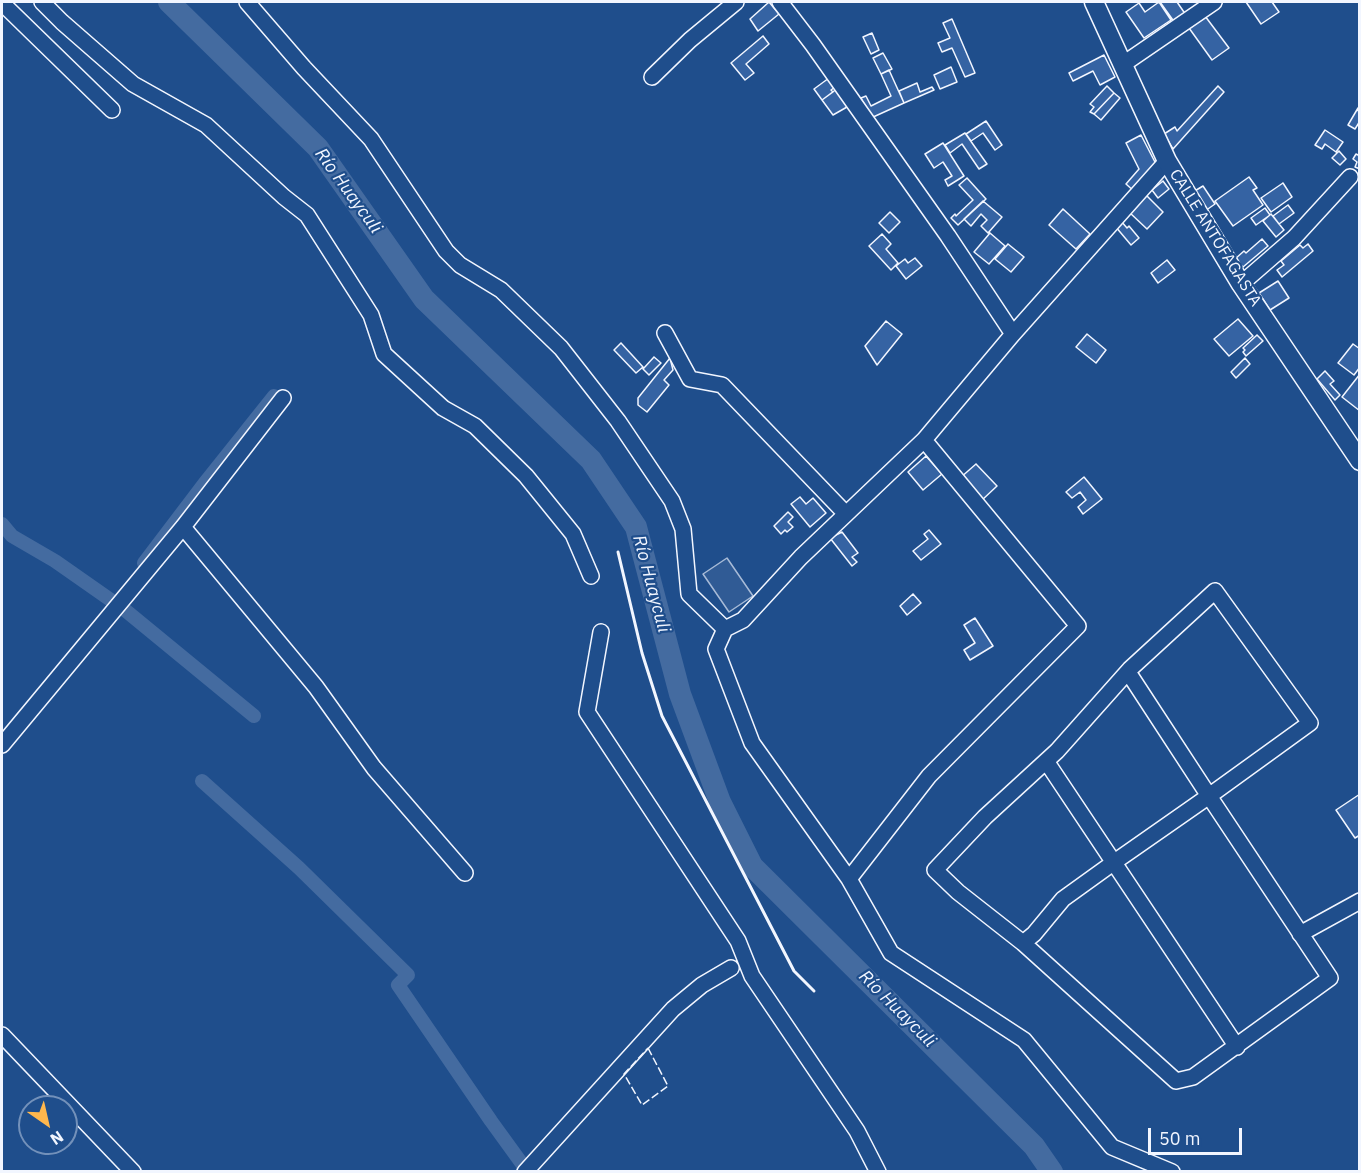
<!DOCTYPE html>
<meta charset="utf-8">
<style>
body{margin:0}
#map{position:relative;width:1361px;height:1173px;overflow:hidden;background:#1f4e8c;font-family:"IBM Plex Sans",sans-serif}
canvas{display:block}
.frame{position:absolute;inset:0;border:3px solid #f2f6ff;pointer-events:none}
.north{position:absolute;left:18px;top:1095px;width:60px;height:60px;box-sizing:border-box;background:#1f4e8c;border:2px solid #7391ba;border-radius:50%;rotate:146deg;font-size:16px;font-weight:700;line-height:24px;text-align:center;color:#f2f6ff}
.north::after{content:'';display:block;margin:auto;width:21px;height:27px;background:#ffb74d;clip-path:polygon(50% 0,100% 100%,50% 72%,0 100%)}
.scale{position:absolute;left:1148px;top:1128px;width:94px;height:27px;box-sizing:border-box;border:3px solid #f2f6ff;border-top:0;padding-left:8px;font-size:18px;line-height:21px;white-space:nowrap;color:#f2f6ff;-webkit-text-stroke:4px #1f4e8c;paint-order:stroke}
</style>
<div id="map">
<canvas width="1361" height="1173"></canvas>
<div class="frame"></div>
<div class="north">N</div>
<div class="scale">50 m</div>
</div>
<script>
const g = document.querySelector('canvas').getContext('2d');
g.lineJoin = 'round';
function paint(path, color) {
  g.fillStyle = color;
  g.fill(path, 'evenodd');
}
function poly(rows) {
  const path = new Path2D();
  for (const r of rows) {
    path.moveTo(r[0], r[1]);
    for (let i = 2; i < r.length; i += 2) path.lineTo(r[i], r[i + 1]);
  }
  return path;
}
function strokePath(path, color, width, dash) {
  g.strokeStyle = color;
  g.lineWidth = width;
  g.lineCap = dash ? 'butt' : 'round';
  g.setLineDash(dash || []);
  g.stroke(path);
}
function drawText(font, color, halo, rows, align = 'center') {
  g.font = font + ' "IBM Plex Sans",sans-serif';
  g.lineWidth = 4.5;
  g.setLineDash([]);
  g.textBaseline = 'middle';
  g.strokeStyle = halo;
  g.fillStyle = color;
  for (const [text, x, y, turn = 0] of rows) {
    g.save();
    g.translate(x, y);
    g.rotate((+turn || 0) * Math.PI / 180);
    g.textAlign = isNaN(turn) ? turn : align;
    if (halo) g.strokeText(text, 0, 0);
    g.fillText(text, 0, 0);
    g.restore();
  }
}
const green = poly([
 [727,558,753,596,729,612,703,574,727,558]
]);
paint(green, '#305b95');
strokePath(green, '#a8bbd7', 1.5);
strokePath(poly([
 [2,524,12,536,55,561,115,603],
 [144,563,207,480,274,396],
 [125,610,254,716],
 [202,781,299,868,408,975,398,985,491,1121,528,1172]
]), '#446ba0', 14);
strokePath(poly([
 [169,2,318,148,424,299,591,460,636,527,680,694,720,802,752,866,1034,1146,1052,1172]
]), '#446ba0', 22);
const building = poly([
 [769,2,779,14,758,31,750,19,769,2],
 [1159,2,1171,20,1144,38,1126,12,1139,3,1145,12,1159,2],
 [1160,2,1177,2,1186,15,1175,23,1160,2],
 [1246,2,1272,2,1279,12,1261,24,1246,2],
 [1205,16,1229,48,1212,60,1189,28,1205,16],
 [952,19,975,73,965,77,952,48,942,52,938,43,950,38,943,23,952,19],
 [872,33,879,50,871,54,863,37,872,33],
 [763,36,769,44,746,64,754,73,745,80,731,63,763,36],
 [883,53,892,69,881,74,873,58,883,53],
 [1104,55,1115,77,1100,85,1093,71,1073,81,1069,73,1104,55],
 [951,67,957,82,940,89,934,75,951,67],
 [889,70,904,103,871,118,861,98,866,96,871,106,891,96,881,74,889,70],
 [829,78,838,85,831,90,833,92,822,100,814,89,829,78],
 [917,83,920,92,932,87,934,90,904,103,899,91,917,83],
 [1107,86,1114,93,1094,114,1090,112,1094,107,1090,104,1107,86],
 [1218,86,1224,92,1173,149,1164,134,1175,127,1177,131,1218,86],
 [838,88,847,100,844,102,847,107,833,115,822,100,838,88],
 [1114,93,1120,98,1101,120,1094,114,1114,93],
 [1358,108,1360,121,1355,129,1348,125,1358,108],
 [986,121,1002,145,995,150,983,133,971,141,966,134,986,121],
 [1325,130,1343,142,1336,152,1325,144,1322,149,1315,145,1325,130],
 [965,133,987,164,979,169,962,144,950,153,945,145,965,133],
 [1141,135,1157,166,1135,192,1126,184,1139,169,1126,143,1141,135],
 [943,143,964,176,948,186,945,180,952,176,943,162,934,168,925,154,943,143],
 [1339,151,1346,159,1340,165,1332,158,1339,151],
 [1356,154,1360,156,1360,169,1355,167,1357,162,1353,159,1356,154],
 [1249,177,1257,188,1253,190,1263,205,1233,226,1215,201,1249,177],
 [967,178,986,199,958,225,951,218,955,214,956,216,973,200,959,185,967,178],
 [1163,181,1169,189,1158,198,1152,190,1163,181],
 [1283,183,1292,197,1271,212,1261,198,1283,183],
 [1203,186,1215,204,1205,211,1193,192,1203,186],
 [1146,195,1163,212,1147,229,1129,212,1146,195],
 [983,201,1002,217,988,233,981,226,987,220,981,214,971,226,964,219,983,201],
 [1288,205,1294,213,1279,224,1273,216,1288,205],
 [1265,208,1270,215,1256,225,1251,218,1265,208],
 [1063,209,1090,234,1076,249,1049,225,1063,209],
 [890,212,900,222,889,233,879,223,890,212],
 [1271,214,1284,230,1276,237,1263,221,1271,214],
 [1121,221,1127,228,1129,226,1139,238,1131,245,1115,226,1121,221],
 [990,233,1005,246,989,264,974,252,990,233],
 [882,234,891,244,886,249,898,263,891,270,869,246,882,234],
 [1262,239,1268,246,1243,267,1235,259,1244,251,1246,253,1262,239],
 [1008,244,1024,257,1011,272,995,259,1008,244],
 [1308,244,1313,251,1282,277,1277,270,1284,265,1281,261,1300,245,1303,248,1308,244],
 [915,258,922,266,906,279,896,266,905,259,908,263,915,258],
 [1167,260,1175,270,1158,283,1151,273,1167,260],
 [1278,281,1289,298,1270,310,1259,293,1278,281],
 [1238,319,1253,336,1229,356,1214,339,1238,319],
 [886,321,902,334,877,365,865,346,886,321],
 [1087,334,1106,350,1096,363,1076,347,1087,334],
 [1257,335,1263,341,1246,356,1243,352,1245,350,1243,348,1257,335],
 [621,343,643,367,636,373,614,350,621,343],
 [1353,344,1360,349,1360,367,1354,375,1338,363,1353,344],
 [654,357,661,363,649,375,643,369,654,357],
 [670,358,673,370,664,380,669,385,647,412,638,405,638,398,670,358],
 [1245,358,1250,364,1236,378,1231,372,1245,358],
 [1325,371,1334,381,1330,384,1340,395,1335,400,1317,379,1325,371],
 [1360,374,1360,411,1342,397,1360,374],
 [926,456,942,474,923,490,908,472,926,456],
 [976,464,997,486,981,501,960,478,976,464],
 [1084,477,1102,499,1083,514,1078,507,1086,500,1080,492,1072,498,1066,492,1084,477],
 [800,497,806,504,813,498,826,513,810,527,791,504,800,497],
 [788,512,793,517,788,522,793,527,787,532,785,530,781,534,774,526,788,512],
 [929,530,941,544,921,560,913,551,928,539,924,534,929,530],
 [842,532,858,553,852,557,857,562,852,566,830,538,842,532],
 [913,594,921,603,907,615,900,606,913,594],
 [975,618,993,646,970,660,964,650,975,643,964,625,975,618],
 [1360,794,1360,835,1355,838,1336,810,1360,794]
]);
paint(building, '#3563a3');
strokePath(building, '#f2f6ff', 1.5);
const minor = poly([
 [42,2,62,22,133,84,206,125,284,197,307,215,371,315,384,354,443,408,475,426,526,476,573,534,591,576],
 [247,2,304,68,371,139,446,251,460,265,501,290,561,348,618,421,672,501,683,529,689,594,725,629,743,620,801,557,924,440,1013,334,1167,161],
 [780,2,813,45,948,236,1013,334],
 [2,3,112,110],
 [1122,65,1214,2],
 [652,77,690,40,736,2],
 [1241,284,1294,238,1350,177],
 [665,333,690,379,722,385,846,514],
 [183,527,316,687,374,768,465,873],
 [725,629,716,649,752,743,849,879,891,953,1024,1040,1112,1147,1172,1172],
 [601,632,587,712,738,941,752,976,857,1131,878,1172],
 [2,745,183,527,283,398],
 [1046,761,1237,1047],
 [849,879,929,776,1078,626,924,440],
 [1300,934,1360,901],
 [1023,943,1034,934,1063,899,1113,863,1209,796,1310,723,1215,591,1130,669,1057,751,985,817,935,870,958,892,1023,943,1176,1081,1193,1077,1330,978,1209,796,1128,672],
 [2,1035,133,1172],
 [525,1172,673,1009,702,985,731,968]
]);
const major = poly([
 [1094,2,1167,161,1241,284,1360,461]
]);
strokePath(minor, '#f2f6ff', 18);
strokePath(major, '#f2f6ff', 21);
strokePath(minor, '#1f4e8c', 15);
strokePath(major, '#1f4e8c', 18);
strokePath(poly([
 [648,1048,668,1086,642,1105,624,1074,648,1048]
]), '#f2f6ff', 1.5, [8, 3]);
strokePath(poly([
 [618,552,642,653,662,716,794,971,814,991]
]), '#f2f6ff', 3);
drawText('16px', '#f2f6ff', '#1f4e8c', [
 ["CALLE ANTOFAGASTA",1215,238,58]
]);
drawText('italic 18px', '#f2f6ff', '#1f4e8c', [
 ["Río Huayculi",348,191,54],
 ["Río Huayculi",651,584,75],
 ["Río Huayculi",897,1009,45]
]);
</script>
